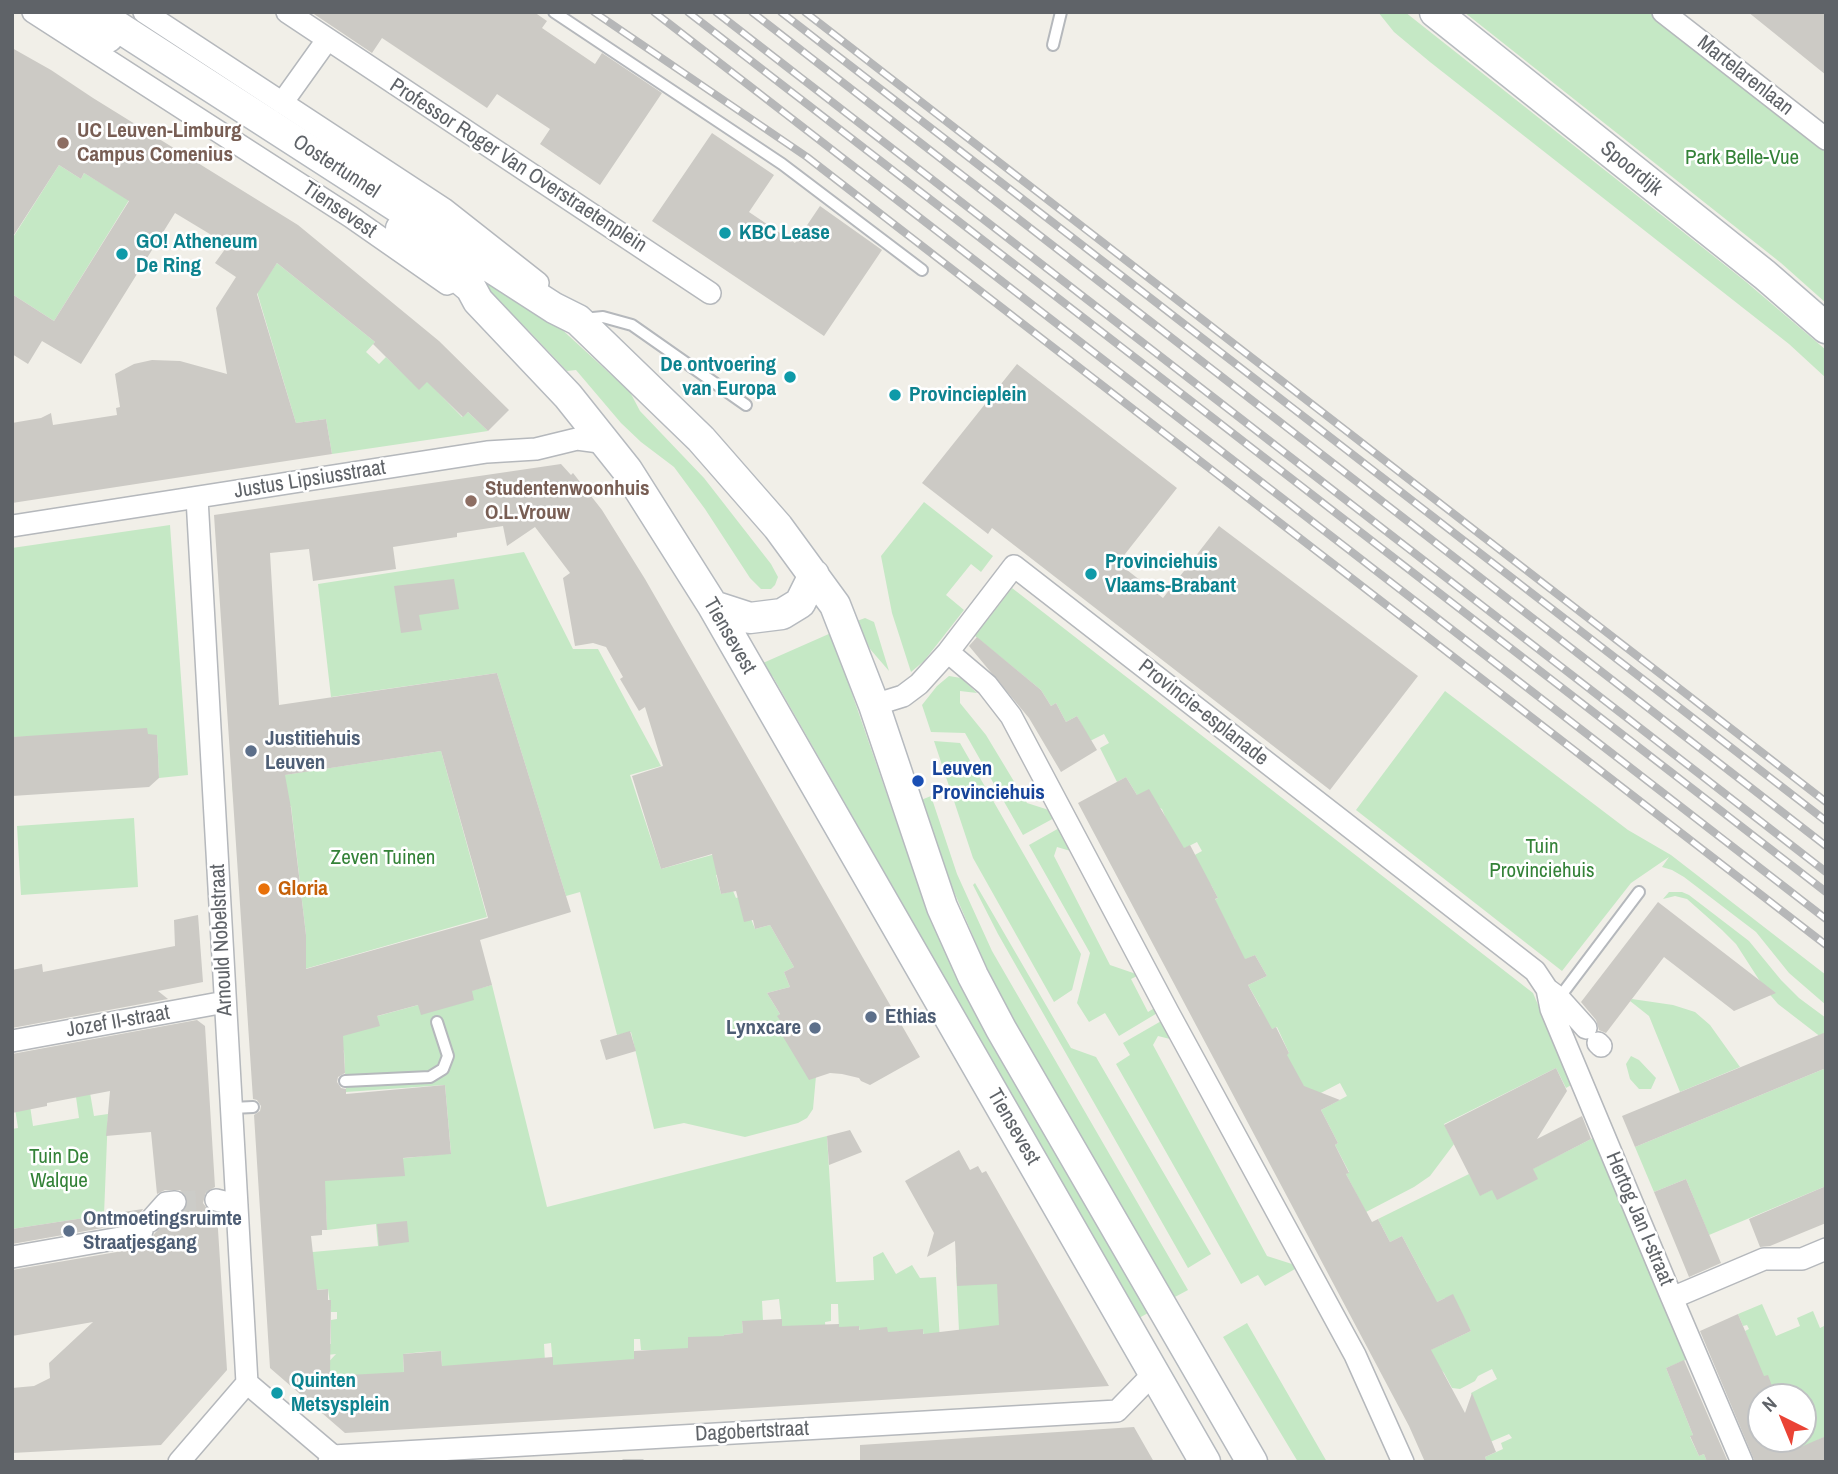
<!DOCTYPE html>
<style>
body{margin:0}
#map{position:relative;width:1838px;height:1474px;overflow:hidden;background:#f1efe8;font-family:"Archivo Narrow",sans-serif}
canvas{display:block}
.frame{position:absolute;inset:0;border:14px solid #5f6368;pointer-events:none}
.north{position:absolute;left:1747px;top:1383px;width:70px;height:70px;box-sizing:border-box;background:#fff;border:2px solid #bfc1c3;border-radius:50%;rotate:317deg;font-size:19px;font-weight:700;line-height:28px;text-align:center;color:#5f6368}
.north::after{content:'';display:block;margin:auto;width:24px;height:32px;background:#ea4335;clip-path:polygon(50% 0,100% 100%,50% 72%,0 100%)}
</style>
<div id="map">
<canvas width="1838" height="1474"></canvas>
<div class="frame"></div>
<div class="north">N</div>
</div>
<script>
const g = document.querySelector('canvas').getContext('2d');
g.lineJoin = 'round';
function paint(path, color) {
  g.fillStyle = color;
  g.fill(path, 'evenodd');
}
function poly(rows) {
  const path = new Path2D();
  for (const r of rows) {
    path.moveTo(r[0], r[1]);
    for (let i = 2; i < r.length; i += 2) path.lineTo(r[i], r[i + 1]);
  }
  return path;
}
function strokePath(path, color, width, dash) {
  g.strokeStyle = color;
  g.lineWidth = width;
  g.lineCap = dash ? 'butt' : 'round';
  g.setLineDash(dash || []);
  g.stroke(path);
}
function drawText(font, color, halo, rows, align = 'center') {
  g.font = font + ' "Archivo Narrow",sans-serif';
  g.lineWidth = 5;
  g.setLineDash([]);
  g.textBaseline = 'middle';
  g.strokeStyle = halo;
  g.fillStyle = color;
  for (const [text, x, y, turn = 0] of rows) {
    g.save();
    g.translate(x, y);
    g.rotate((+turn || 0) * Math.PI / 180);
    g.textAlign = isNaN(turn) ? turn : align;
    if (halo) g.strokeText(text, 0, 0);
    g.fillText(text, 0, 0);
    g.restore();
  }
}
paint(poly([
 [1378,12,1405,12,1745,281,1826,350,1826,378,1789,344,1430,62,1394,32],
 [1464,12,1649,12,1826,151,1826,303,1781,263],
 [59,165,81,179,84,173,129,200,54,321,12,294,12,239],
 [429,234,557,325,630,392,640,411,704,478,771,564,778,577,775,585,771,589,761,589,750,578,705,509,674,467,641,442,621,423,576,370,567,371,528,330],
 [277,263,375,342,366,352,379,364,386,357,419,389,427,381,462,417,468,412,488,431,332,454,326,419,296,423,257,292],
 [924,502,993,556,981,572,971,564,946,595,964,610,924,661,911,672,892,613,881,556],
 [170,525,188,775,159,778,157,735,12,737,12,548],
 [524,552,573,649,598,649,661,766,630,775,661,869,719,853,724,873,716,875,721,894,733,891,736,898,742,896,755,929,770,925,794,967,784,972,790,987,767,993,780,1014,778,1016,784,1026,779,1030,816,1076,813,1109,807,1118,798,1123,745,1137,684,1123,654,1129,631,1032,617,1035,580,892,566,896,497,673,331,697,318,584],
 [1012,588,1533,993,1568,1076,1573,1084,1566,1088,1556,1068,1444,1124,1454,1144,1430,1176,1414,1187,1366,1212,1346,1174,1349,1172,1335,1145,1338,1143,1321,1110,1347,1096,1340,1083,1315,1096,1305,1088,1281,1057,1289,1053,1277,1027,1262,1033,1260,1006,1248,985,1267,976,1255,955,1230,966,1235,939,1229,928,1201,907,1218,898,1211,885,1180,863,1202,851,1197,842,1179,851,1162,809,1137,795,1126,777,1117,782,1100,748,1109,743,1104,734,1090,741,1077,716,1066,722,1056,703,1051,706,1041,690,975,636],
 [865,618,874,622,889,671,870,649,857,621],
 [831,633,920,890,954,968,983,1027,1148,1313,1139,1318,773,677,764,668,763,663],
 [949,676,961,678,977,693,960,691,960,703,986,735,1027,803,1052,811,1056,817,1023,835,965,733,931,732,922,705,937,686],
 [1445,691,1628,830,1671,855,1826,975,1826,1005,1789,973,1756,932,1684,877,1672,870,1662,867,1669,857,1631,883,1562,971,1356,810],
 [934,741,960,743,1081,954,1072,990,1054,1002,973,858],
 [441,751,487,917,245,986,306,935,291,806,235,814,232,783],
 [931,796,957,874,992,951,1188,1290,1173,1298,1017,1027,984,962,944,868,921,800],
 [134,818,138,887,21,895,17,826],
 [1061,827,1074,852,1057,847,1054,856,1110,965,1139,975,1131,979,1148,1012,1156,1007,1159,1012,1119,1036,1105,1013,1089,1022,1077,1003,1090,953,1029,845],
 [975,883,1071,1048,1096,1057,1211,1254,1188,1268,998,934,973,885],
 [1669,892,1682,892,1689,895,1749,941,1781,980,1799,998,1826,1018,1826,1041,1778,1004,1765,989,1736,944,1722,930,1687,899,1675,896,1663,899],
 [492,985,547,1207,827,1136,836,1282,874,1280,873,1257,883,1252,896,1274,912,1265,920,1278,936,1277,940,1341,924,1342,923,1330,860,1334,859,1326,839,1330,838,1304,831,1304,831,1321,825,1322,827,1345,782,1326,779,1299,762,1301,764,1341,753,1321,742,1321,743,1333,724,1335,725,1363,703,1337,688,1337,689,1359,655,1372,653,1350,641,1350,640,1339,634,1339,634,1359,554,1379,551,1343,544,1344,545,1362,444,1392,441,1351,422,1352,403,1354,404,1373,346,1392,321,1370,336,1354,318,1356,306,1346,331,1344,331,1320,337,1319,337,1312,331,1312,328,1289,304,1291,302,1253,378,1246,376,1224,327,1230,326,1209,317,1181,388,1160,451,1153,445,1085,346,1092,344,1051,326,1030],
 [1632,999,1673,1005,1695,1012,1710,1025,1740,1067,1680,1092,1649,1016,1630,1001],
 [1163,1020,1174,1040,1158,1036,1153,1045,1267,1256,1292,1264,1295,1269,1265,1286,1258,1275,1241,1284,1116,1064,1130,1055,1123,1043],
 [1631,1056,1639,1060,1656,1078,1651,1089,1639,1089,1630,1079,1626,1064],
 [1826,1068,1826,1186,1709,1235,1686,1179,1654,1192,1635,1147],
 [89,1087,94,1116,108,1114,104,1215,12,1229,12,1129,18,1128,14,1102,29,1099,33,1126,79,1118,75,1090],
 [1595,1137,1688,1359,1666,1368,1693,1435,1690,1437,1699,1456,1704,1454,1707,1462,1487,1462,1485,1457,1503,1449,1501,1443,1512,1438,1509,1434,1490,1442,1471,1393,1497,1379,1492,1369,1478,1376,1475,1381,1460,1389,1452,1388,1444,1373,1424,1353,1471,1331,1464,1318,1445,1298,1390,1326,1401,1297,1427,1283,1402,1236,1390,1242,1378,1219,1469,1174,1481,1195],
 [983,1251,1055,1330,959,1331,956,1267],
 [1762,1304,1776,1336,1800,1326,1797,1318,1813,1311,1820,1328,1826,1325,1826,1436,1818,1440,1823,1452,1782,1452,1803,1443,1803,1435,1814,1431,1807,1413,1803,1414,1803,1397,1777,1397,1775,1392,1768,1395,1745,1331,1749,1329,1747,1325,1743,1326,1738,1314],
 [1247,1323,1327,1462,1298,1462,1223,1337]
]), '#c5e8c5');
paint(poly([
 [311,12,534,12,547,21,542,28,595,64,602,53,662,93,600,185,540,144,550,129,497,94,487,108,382,38,372,53],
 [1748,12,1826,12,1826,75,1779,37],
 [12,48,51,70,93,98,298,225,439,341,509,410,488,431,468,412,463,417,427,382,419,390,373,344,375,342,277,263,257,294,296,423,326,419,332,454,12,503,12,423,41,418,51,413,53,425,117,415,116,408,120,407,115,374,134,364,152,360,180,361,227,374,216,308,236,277,215,263,228,245,175,213,81,364,42,341,28,364,12,354,12,294,54,321,129,201,84,173,81,179,59,165,12,238],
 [712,133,774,175,749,212,795,243,820,206,882,250,824,336,652,221],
 [1017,364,1177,488,1118,563,1163,598,1219,526,1418,676,1330,790,992,528,988,534,922,483],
 [561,464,571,475,573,473,602,510,645,579,920,1057,870,1085,861,1081,859,1078,842,1074,830,1073,809,1080,779,1030,784,1026,777,1016,780,1014,767,993,790,987,784,972,794,967,770,925,755,929,753,920,744,922,736,891,721,894,712,854,661,869,632,776,663,766,645,707,639,711,620,679,623,677,606,647,593,643,575,646,563,578,570,573,535,527,507,546,503,526,457,533,457,537,393,547,396,569,313,581,309,549,270,553,279,705,497,673,571,912,480,940,492,985,472,991,474,1000,421,1015,418,1005,377,1016,380,1026,343,1036,345,1073,338,1077,337,1082,341,1088,346,1089,346,1094,445,1085,451,1154,403,1158,405,1176,325,1181,327,1230,322,1230,322,1235,311,1236,317,1290,328,1289,328,1300,331,1300,330,1376,404,1372,403,1354,441,1351,442,1366,553,1357,553,1365,634,1359,634,1351,688,1348,688,1337,724,1336,724,1335,743,1333,742,1321,782,1319,782,1326,839,1324,839,1327,859,1326,859,1330,887,1327,888,1332,923,1329,923,1334,999,1325,997,1284,957,1286,955,1241,927,1257,934,1233,905,1181,959,1150,970,1170,978,1166,982,1173,986,1171,1109,1386,345,1433,270,1368,254,1115,260,1111,261,1106,257,1100,253,1099,214,515],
 [441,751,488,918,306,969,306,935,291,808,285,775],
 [454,579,459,609,419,615,422,630,401,633,394,586],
 [977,637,1041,690,1051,706,1056,703,1066,722,1077,716,1097,750,1061,772,1029,718,969,646],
 [147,728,148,734,157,735,159,778,149,787,12,796,12,737],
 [1126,777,1137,795,1149,789,1184,848,1190,845,1218,898,1215,899,1245,959,1255,955,1267,976,1248,985,1272,1029,1276,1027,1289,1053,1287,1055,1304,1086,1340,1100,1321,1110,1338,1143,1335,1145,1349,1173,1346,1174,1372,1222,1378,1219,1390,1242,1402,1236,1437,1302,1453,1294,1471,1331,1431,1350,1465,1413,1472,1393,1496,1452,1485,1457,1487,1462,1425,1462,1409,1426,1078,803],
 [1658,902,1776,993,1734,1011,1664,957,1606,1033,1599,1030,1596,1020,1581,1002],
 [198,915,203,982,158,991,168,999,12,1028,12,970,42,964,43,972,175,946,174,920],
 [197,1020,205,1026,215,1187,206,1192,203,1203,208,1210,217,1214,227,1370,161,1445,12,1453,12,1388,34,1386,50,1378,49,1363,93,1322,12,1336,12,1270,140,1248,150,1241,155,1233,172,1215,183,1212,188,1201,185,1194,180,1190,165,1190,157,1194,151,1132,106,1136,110,1091,47,1103,47,1106,12,1113,12,1054],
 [630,1031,636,1051,606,1060,600,1040],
 [1826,1032,1826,1068,1635,1147,1622,1116],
 [1556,1068,1567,1091,1537,1139,1582,1116,1591,1139,1533,1169,1538,1179,1497,1200,1492,1190,1480,1196,1444,1125],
 [850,1130,862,1152,829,1165,827,1136],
 [1686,1179,1721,1263,1689,1277,1654,1192],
 [1826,1186,1826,1223,1770,1246,1760,1247,1749,1219],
 [143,1209,137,1219,131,1223,12,1244,12,1229],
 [407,1221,409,1242,379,1246,377,1224],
 [1738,1314,1764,1376,1768,1375,1776,1397,1761,1397,1761,1439,1792,1439,1796,1449,1826,1436,1826,1462,1755,1462,1700,1331],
 [1684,1360,1728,1462,1707,1462,1704,1454,1699,1456,1690,1436,1693,1435,1666,1368],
 [1134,1427,1154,1462,860,1462,860,1445]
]), '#cccac5');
strokePath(poly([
 [175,1202,216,1200],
 [633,1459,633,1462]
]), '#ccccc8', 21, [21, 10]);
const lane = poly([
 [554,12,782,164,922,270],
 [1053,45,1061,12],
 [583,319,603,317,632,325,746,405],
 [1559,998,1639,892],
 [345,1081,430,1077,443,1069,448,1056,437,1022],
 [232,1108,253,1107]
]);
const street = poly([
 [33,12,351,217,447,284],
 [144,12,444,209,538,283],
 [287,12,710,293],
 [1663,12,1826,139],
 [282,103,327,40],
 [197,498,247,1383],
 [12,526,487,452,536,449,577,439,607,443],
 [948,652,987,685,1011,716,1168,1012,1355,1355,1403,1462],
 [874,705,903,696,919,684,948,652,1014,566,1535,971,1547,989,1559,998,1586,1028],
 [1547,989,1551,1009,1672,1298,1764,1259,1802,1259,1826,1249],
 [12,1041,225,1002],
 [1598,1043,1601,1046],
 [216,1200,237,1205],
 [150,1221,166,1203,175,1202],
 [12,1257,137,1235,142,1231],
 [1672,1298,1742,1462],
 [333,1456,1117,1411,1154,1373],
 [179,1462,247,1383,333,1456,329,1462]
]);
const secondary = poly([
 [69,12,108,37],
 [95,12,554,308,578,320,701,439,778,527,835,605,874,705,942,907,973,976,1001,1029,1252,1462],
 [1435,12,1765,275,1826,328],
 [401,229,471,288,478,301,568,396,627,470,713,606,1205,1462],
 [713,606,750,618,782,614,800,603,814,575]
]);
strokePath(lane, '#b5b8bc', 14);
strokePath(street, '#b5b8bc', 24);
strokePath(secondary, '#b6babf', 33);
strokePath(lane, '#fff', 10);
strokePath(street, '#fff', 21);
strokePath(secondary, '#fff', 30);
const rail = poly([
 [594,12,807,157,1826,945],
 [654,12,1826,919],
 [688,12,1826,892],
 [716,12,1826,872],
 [752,12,1826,846],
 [781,12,1826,821],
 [805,12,1826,802]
]);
strokePath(rail, '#b6b7b8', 8);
strokePath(rail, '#fff', 5, [16]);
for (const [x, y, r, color] of [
 [63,143,7,"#8d6e63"],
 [725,233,7,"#0f9aa8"],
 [122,254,7,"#0f9aa8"],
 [790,377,7,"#0f9aa8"],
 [895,395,7,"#0f9aa8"],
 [471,501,7,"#8d6e63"],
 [1091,574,7,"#0f9aa8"],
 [251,751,7,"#5c6f8a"],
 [918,781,7,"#1a4fb4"],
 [264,889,7,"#e8710a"],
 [871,1017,7,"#5c6f8a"],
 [815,1028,7,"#5c6f8a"],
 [69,1231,7,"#5c6f8a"],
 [277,1393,7,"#0f9aa8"]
]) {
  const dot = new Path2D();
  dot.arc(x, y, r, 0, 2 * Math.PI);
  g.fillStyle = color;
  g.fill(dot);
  strokePath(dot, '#fff', 2.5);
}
drawText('21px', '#5f6368', '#fff', [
 ["Martelarenlaan",1745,76,38],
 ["Professor Roger Van Overstraetenplein",518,166,33],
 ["Oostertunnel",336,167,33],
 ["Spoordijk",1631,169,39],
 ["Tiensevest",339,210,34],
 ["Justus Lipsiusstraat",310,480,-9],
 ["Tiensevest",729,636,60],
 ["Provincie-esplanade",1203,713,38],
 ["Arnould Nobelstraat",222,940,-93],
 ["Jozef II-straat",118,1022,-10],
 ["Tiensevest",1013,1127,60],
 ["Hertog Jan I-straat",1639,1219,67],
 ["Dagobertstraat",752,1432,-3]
]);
drawText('bold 21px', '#785e54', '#fff', [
 ["UC Leuven-Limburg",77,131],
 ["Campus Comenius",77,155],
 ["Studentenwoonhuis",485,489],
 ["O.L.Vrouw",485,513]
], 'left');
drawText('21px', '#348238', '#fff', [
 ["Park Belle-Vue",1742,158],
 ["Tuin",1542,847],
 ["Provinciehuis",1542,871],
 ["Zeven Tuinen",383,858],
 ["Tuin De",59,1157],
 ["Walque",59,1181]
]);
drawText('bold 21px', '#0d838f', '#fff', [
 ["KBC Lease",739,233],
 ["GO! Atheneum",136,242],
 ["De Ring",136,266],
 ["De ontvoering",776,365,"right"],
 ["van Europa",776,389,"right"],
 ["Provincieplein",909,395],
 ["Provinciehuis",1105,562],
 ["Vlaams-Brabant",1105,586],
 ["Quinten",291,1381],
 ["Metsysplein",291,1405]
], 'left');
drawText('bold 21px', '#4e5e75', '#fff', [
 ["Justitiehuis",265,739],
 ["Leuven",265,763],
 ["Ethias",885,1017],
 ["Lynxcare",801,1028,"right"],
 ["Ontmoetingsruimte",83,1219],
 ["Straatjesgang",83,1243]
], 'left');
drawText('bold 21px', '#164399', '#fff', [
 ["Leuven",932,769],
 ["Provinciehuis",932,793]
], 'left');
drawText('bold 21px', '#c56008', '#fff', [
 ["Gloria",278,889]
], 'left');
</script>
